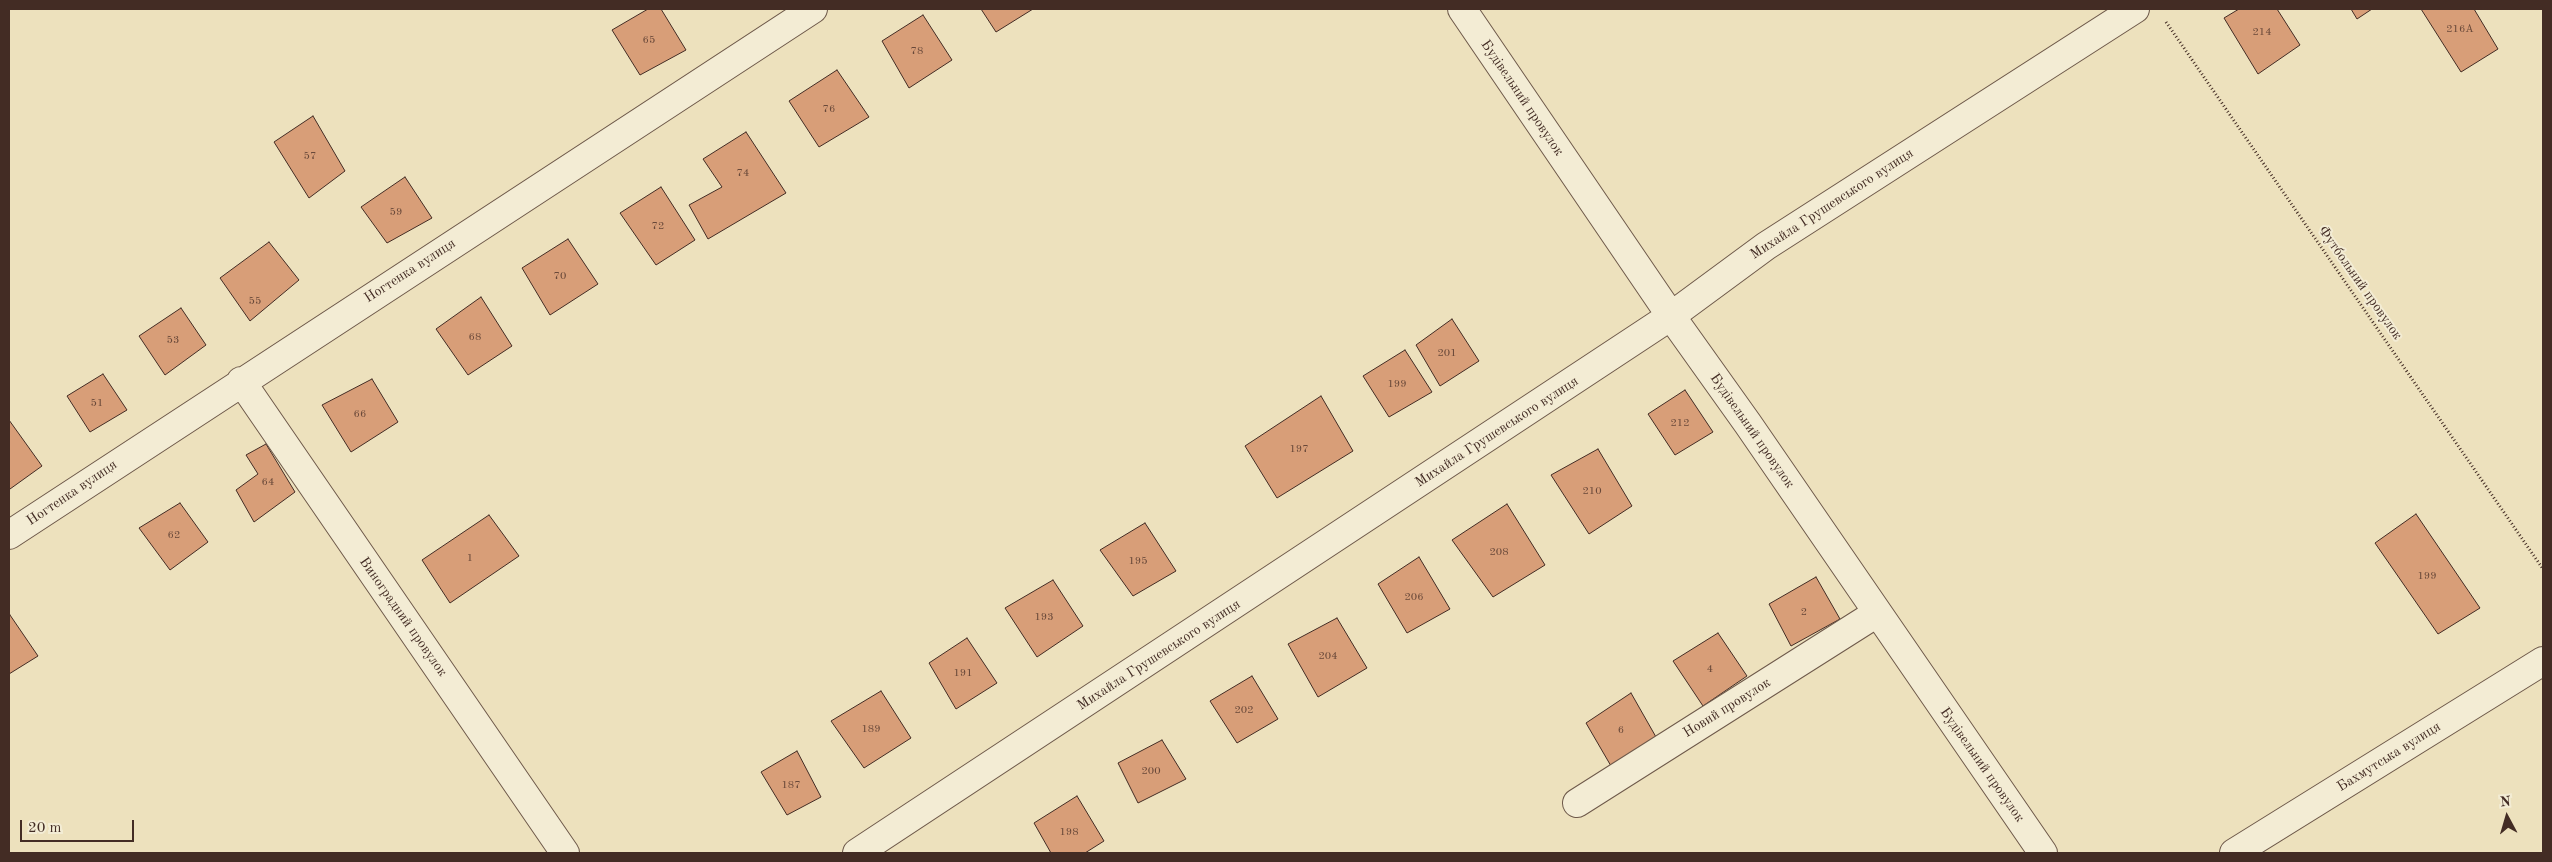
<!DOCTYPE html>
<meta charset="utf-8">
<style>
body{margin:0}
#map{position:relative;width:2552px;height:862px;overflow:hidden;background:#ede1bd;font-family:"Old Standard TT",serif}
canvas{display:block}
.frame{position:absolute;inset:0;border:10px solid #432c24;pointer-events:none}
.north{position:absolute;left:2482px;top:792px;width:50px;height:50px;-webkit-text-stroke:4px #f3ecd4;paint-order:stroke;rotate:354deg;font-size:14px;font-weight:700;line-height:20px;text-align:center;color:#432c24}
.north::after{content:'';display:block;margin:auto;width:18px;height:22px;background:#432c24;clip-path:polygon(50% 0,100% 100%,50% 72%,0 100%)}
.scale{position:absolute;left:20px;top:820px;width:114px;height:22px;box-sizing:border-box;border:2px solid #432c24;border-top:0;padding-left:6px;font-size:15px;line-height:18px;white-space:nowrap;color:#432c24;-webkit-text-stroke:4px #f3ecd4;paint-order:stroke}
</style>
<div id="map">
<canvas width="2552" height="862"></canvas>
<div class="frame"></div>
<div class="north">N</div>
<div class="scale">20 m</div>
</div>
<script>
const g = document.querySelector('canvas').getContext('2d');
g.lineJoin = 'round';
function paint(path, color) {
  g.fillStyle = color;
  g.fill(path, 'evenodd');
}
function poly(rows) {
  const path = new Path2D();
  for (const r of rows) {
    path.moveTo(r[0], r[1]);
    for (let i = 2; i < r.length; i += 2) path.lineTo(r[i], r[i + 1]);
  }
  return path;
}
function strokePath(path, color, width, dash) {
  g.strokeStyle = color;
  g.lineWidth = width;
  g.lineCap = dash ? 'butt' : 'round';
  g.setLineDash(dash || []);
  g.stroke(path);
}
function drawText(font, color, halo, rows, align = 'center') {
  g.font = font + ' "Old Standard TT",serif';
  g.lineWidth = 4;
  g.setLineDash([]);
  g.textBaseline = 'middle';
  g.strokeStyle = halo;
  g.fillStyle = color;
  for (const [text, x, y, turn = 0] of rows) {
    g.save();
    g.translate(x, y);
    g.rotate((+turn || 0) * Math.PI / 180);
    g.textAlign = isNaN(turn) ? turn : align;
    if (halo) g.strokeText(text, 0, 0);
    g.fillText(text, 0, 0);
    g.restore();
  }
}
const building = poly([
 [648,9,661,9,686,50,640,75,612,30,648,9],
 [981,9,1033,9,996,32,981,9],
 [2239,9,2277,9,2300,45,2258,74,2224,18,2239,9],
 [2351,9,2372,9,2357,19,2351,9],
 [2421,9,2474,9,2498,49,2461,72,2421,9],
 [923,15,952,60,909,88,882,41,923,15],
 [837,70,869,117,819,147,789,101,837,70],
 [313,116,345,171,309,198,274,142,313,116],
 [746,132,786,193,708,239,689,205,722,187,703,159,746,132],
 [405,177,432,218,387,243,361,207,405,177],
 [661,187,695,240,656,265,620,213,661,187],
 [568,239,598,284,550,315,522,268,568,239],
 [269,242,299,280,250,321,220,278,269,242],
 [481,297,512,346,468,375,436,329,481,297],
 [181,308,206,345,165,375,139,336,181,308],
 [1452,319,1479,361,1440,386,1416,345,1452,319],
 [1405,350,1432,392,1389,417,1363,376,1405,350],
 [103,374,127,410,90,432,67,396,103,374],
 [372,379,398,422,351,452,322,405,372,379],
 [1685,390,1713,432,1675,455,1648,414,1685,390],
 [1321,396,1353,451,1277,498,1245,446,1321,396],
 [9,420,42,466,10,489,9,487,9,420],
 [266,444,295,492,254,522,236,490,258,474,246,455,266,444],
 [1598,449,1632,506,1589,534,1551,475,1598,449],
 [180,503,208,542,170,570,139,528,180,503],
 [1507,504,1545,565,1493,597,1452,540,1507,504],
 [2416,514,2480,608,2438,634,2375,543,2416,514],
 [489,515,519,556,450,603,422,560,489,515],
 [1145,523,1176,571,1133,596,1100,550,1145,523],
 [1419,557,1450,609,1407,633,1378,584,1419,557],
 [1816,577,1840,619,1791,646,1769,604,1816,577],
 [1053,580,1083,626,1037,657,1005,608,1053,580],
 [10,615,38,656,9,674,9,616,10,615],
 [1337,618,1367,668,1318,697,1288,644,1337,618],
 [1718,633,1747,676,1703,706,1673,661,1718,633],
 [967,638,997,683,956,709,929,663,967,638],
 [1252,676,1278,719,1237,743,1210,701,1252,676],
 [881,691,911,738,864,768,831,721,881,691],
 [1631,693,1656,737,1611,766,1586,723,1631,693],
 [1162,740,1186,779,1138,803,1118,763,1162,740],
 [797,751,821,797,787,815,761,772,797,751],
 [1077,796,1104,841,1085,853,1051,853,1034,823,1077,796]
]);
paint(building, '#d89e78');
strokePath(building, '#432c24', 1);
const street = poly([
 [1462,9,1671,316,1748,424,2043,853],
 [241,381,565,853],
 [9,535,813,9],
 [1577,803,1877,613],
 [857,853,1671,316,1766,246,2135,9],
 [2234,853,2543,661]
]);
strokePath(street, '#6e594a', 30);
strokePath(poly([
 [2166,22,2543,569]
]), '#432c24', 3, [1, 2.5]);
strokePath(street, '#f3ecd4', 28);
drawText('11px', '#684839', null, [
 ["216А",2460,29],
 ["214",2262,32],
 ["65",649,40],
 ["78",917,51],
 ["76",829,109],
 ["57",310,156],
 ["74",743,173],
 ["59",396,212],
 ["72",658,226],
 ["70",560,276],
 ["55",255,301],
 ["68",475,337],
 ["53",173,340],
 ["201",1447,353],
 ["199",1397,384],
 ["51",97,403],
 ["66",360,414],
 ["212",1680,423],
 ["197",1299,449],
 ["64",268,482],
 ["210",1592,491],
 ["62",174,535],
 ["208",1499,552],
 ["1",470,558],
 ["195",1138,561],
 ["199",2427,576],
 ["206",1414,597],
 ["2",1804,612],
 ["193",1044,617],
 ["204",1328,656],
 ["4",1710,669],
 ["191",963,673],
 ["202",1244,710],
 ["189",871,729],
 ["6",1621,730],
 ["200",1151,771],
 ["187",791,785],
 ["198",1069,832]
]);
drawText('14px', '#432c24', '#f3ecd4', [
 ["Будівельний провулок",1522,98,56],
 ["Михайла Грушевського вулиця",1832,204,-33],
 ["Ногтенка вулиця",410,271,-33],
 ["Футбольний провулок",2360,283,55],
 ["Будівельний провулок",1752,431,55],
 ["Михайла Грушевського вулиця",1497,432,-33],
 ["Ногтенка вулиця",72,493,-34],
 ["Виноградний провулок",403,617,55],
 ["Михайла Грушевського вулиця",1159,655,-33],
 ["Новий провулок",1727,708,-32],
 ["Бахмутська вулиця",2389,757,-32],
 ["Будівельний провулок",1982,765,55]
]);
</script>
